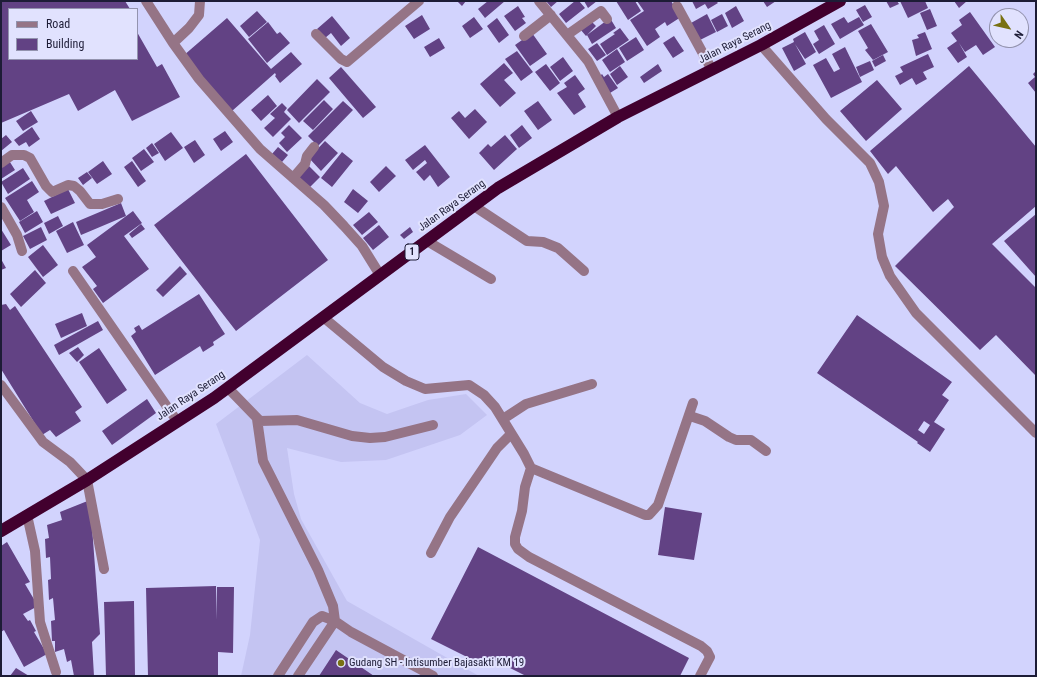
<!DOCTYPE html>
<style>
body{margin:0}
#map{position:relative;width:1037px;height:677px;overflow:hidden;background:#d2d3fd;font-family:"Roboto Condensed",sans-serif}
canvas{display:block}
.frame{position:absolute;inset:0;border:2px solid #1d1c36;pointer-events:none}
.legend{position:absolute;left:8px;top:8px;width:130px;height:52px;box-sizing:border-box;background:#e1e2fe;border:1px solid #9393ae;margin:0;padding:5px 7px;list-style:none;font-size:12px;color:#1d1c36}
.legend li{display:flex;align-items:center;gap:8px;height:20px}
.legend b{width:20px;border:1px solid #9393ae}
.north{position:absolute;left:989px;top:8px;width:40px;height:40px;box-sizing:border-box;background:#e1e2fe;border:1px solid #9393ae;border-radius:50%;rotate:124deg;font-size:11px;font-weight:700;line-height:16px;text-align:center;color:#1d1c36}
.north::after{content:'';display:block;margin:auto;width:14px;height:18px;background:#797112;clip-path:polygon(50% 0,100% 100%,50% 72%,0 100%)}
</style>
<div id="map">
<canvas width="1037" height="677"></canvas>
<div class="frame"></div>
<ul class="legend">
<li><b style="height:5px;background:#957486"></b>Road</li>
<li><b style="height:11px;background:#624284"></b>Building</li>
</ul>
<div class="north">N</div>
</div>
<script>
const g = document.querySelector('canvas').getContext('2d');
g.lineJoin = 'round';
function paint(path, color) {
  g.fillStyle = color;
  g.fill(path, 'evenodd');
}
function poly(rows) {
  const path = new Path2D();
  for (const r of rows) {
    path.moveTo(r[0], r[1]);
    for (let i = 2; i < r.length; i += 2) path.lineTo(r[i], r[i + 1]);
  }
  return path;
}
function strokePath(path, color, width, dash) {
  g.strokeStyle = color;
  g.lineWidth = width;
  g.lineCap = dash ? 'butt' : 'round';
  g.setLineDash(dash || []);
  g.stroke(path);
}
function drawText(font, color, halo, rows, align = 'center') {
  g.font = font + ' "Roboto Condensed",sans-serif';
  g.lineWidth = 4;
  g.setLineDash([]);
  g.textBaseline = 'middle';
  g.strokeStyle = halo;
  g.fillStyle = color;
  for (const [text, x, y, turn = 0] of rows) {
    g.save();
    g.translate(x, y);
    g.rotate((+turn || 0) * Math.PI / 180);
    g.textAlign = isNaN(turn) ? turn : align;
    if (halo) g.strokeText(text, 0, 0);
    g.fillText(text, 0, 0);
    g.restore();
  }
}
paint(poly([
 [307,355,360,403,387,414,428,400,466,394,487,415,460,435,386,460,341,462,287,448,294,494,301,519,347,601,479,676,241,676,250,635,260,540,216,424]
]), '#c4c4f2');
paint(poly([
 [1,1,125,1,130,9,9,9,9,59,137,59,137,32,157,67,162,64,180,97,132,121,115,90,78,111,69,94,1,123],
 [457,1,466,1,462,6],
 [488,1,505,1,485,18,478,9],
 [546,1,558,1,551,7],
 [575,1,579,1,585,8,566,23,559,14],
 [584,1,597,1,588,8],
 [616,1,635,1,641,11,628,20],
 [637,1,671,1,681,17,667,26,665,22,655,29,660,37,647,46,630,20,644,11],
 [692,1,716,1,718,3,708,9,705,4,696,9],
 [763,1,776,1,767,7],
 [886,1,897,1,899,4,890,8],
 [900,1,925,1,928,8,908,18],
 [954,1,967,1,959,8],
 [865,5,872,17,863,22,856,10],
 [518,6,525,17,522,18,526,23,515,31,504,16],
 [736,6,744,21,732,28,725,13],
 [930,9,937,26,927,30,920,13],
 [257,11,267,22,249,37,240,26],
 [970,12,995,47,983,55,976,45,965,52,959,43,967,57,958,63,947,48,957,41,951,33,962,25,959,20],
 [707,14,716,32,700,40,691,23],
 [722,14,728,26,717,32,711,20],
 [422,15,430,29,414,39,405,26],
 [332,16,350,38,341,46,331,33,325,38,317,29],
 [474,17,483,29,470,38,462,26],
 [844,17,848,23,859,17,864,25,840,39,831,24],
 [227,18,271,69,291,52,302,64,280,83,275,76,276,75,275,73,232,111,183,56],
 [497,18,509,35,499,43,487,26],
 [610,18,616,28,592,44,587,35],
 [590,20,596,26,586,36,580,29],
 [268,22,277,34,280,32,290,43,267,63,248,39],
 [871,24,888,52,873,60,865,50,868,48,858,31],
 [824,25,835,44,819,54,813,44,819,40,814,31],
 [620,28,629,40,607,55,600,44,615,34,613,33],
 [805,32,816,52,805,59,795,44,806,64,794,71,782,48,794,42,793,39],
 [925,32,932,49,916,56,912,40,919,38,917,35],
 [532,33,547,54,530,66,515,45],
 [674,36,684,51,673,58,663,43],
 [636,37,644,50,627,61,619,48],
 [439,38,445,48,430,57,424,47],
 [597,43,606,55,597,61,588,49],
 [845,47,862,82,831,98,813,65,826,58,834,72,840,69,832,54],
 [617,49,625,62,610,72,602,60],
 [517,51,533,72,521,81,505,59],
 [928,54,934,67,923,72,927,79,916,85,912,78,900,85,895,76,903,72,900,67],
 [883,55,886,61,875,67,872,61],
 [563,57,573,71,560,81,550,67],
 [870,61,874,70,860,77,856,67],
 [504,63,513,73,504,80,516,93,500,107,480,84],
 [546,64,560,83,550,91,535,72],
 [658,64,662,71,644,83,640,77],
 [620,66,628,77,617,85,610,74],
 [969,66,1036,147,1036,206,992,244,1036,288,1036,376,996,335,980,350,895,266,954,207,948,199,933,212,896,166,888,174,870,151],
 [341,67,376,107,363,118,329,78],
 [1036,71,1036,93,1028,83,1035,77,1033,74],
 [602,74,604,77,608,74,618,88,610,93,599,77],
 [575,75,585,89,578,94,586,107,574,115,557,93,567,87,564,83],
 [317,79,330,92,299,123,287,110],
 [877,80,902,109,866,141,840,111],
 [268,95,277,106,261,121,251,110],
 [324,100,333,109,313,130,303,121],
 [343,101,353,110,318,146,308,136],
 [538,101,552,120,538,130,524,111],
 [282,103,287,108,284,112,291,119,273,137,264,128,275,118,270,114],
 [475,109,487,122,469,139,451,118,459,111,465,118],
 [31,111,38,122,23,131,16,121],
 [289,125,302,138,287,152,279,143,285,137,281,133],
 [522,125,532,138,519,148,510,135],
 [32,127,40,139,29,147,26,142,19,146,14,140],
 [225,131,233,142,221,151,213,139],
 [171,132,183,148,165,161,154,144],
 [6,135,12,142,1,151,1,139],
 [505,135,517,149,494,170,479,153,488,144,491,147],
 [195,140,205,155,194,163,184,147],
 [325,141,338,153,321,171,309,158],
 [152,143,159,153,152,157,146,148],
 [425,145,450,177,438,187,430,175,424,181,416,172,427,163,425,160,413,170,405,160],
 [278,147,288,155,282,162,272,154],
 [144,149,154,162,141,171,132,158],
 [342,152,353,161,332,187,321,178],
 [246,154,328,260,236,331,154,225],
 [8,159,15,170,1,179,1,163],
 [103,161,112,174,97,184,88,172],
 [132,161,146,181,138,187,124,167],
 [308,165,320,177,309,188,297,177],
 [386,166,396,176,379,192,370,182],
 [23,168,30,179,8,194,1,182],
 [87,172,92,178,83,185,78,178],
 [32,181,39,192,27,200,34,212,20,221,5,198],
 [68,189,75,203,51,214,44,201],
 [353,189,368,201,358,213,344,202],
 [121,203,126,216,81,235,76,222],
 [37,211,43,222,25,233,19,222],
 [133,211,142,223,124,236,149,269,103,303,93,289,97,286,82,267,96,257,87,245],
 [369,212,378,222,362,235,353,225],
 [1036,214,1036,277,1004,241],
 [58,216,63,226,49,234,44,223],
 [73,222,84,245,67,253,56,231],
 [141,224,145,229,132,238,129,234],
 [379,225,389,237,373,250,363,238],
 [41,227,47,240,30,249,23,236],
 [410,227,413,232,404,239,400,235],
 [1,229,11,245,1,251],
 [43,245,58,265,43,277,28,257],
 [1,259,6,268,1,270],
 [180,266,187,274,163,297,156,290],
 [35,270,46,283,21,307,10,294],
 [199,294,225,334,213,342,214,345,203,352,200,346,155,375,131,336,136,332,134,328,139,325,142,330],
 [6,304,10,310,15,306,82,407,75,412,81,421,56,437,50,430,42,435,1,369,1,305],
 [82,313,87,326,61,338,55,324],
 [857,315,952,382,942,395,949,400,934,422,945,429,930,452,917,443,918,442,817,373],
 [924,421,930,425,924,434,918,430],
 [98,321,103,330,59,355,54,345],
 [78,347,84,355,77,362,69,353],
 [99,348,127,390,107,404,79,362],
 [147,399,156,413,112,445,102,431],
 [90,500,100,634,92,642,94,676,74,676,71,660,67,662,64,649,55,652,55,641,52,641,51,621,55,620,53,598,49,600,48,580,51,579,50,557,46,558,45,539,49,538,47,525,62,520,60,512],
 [665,507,702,513,694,560,658,555],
 [7,542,30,582,25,584,38,606,23,614,28,621,30,620,36,631,34,632,47,654,24,667,4,630,1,632,1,546],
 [478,547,689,658,680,676,526,676,490,658,485,666,431,639],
 [216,586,217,620,217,587,234,587,233,653,218,652,218,676,148,676,146,588],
 [134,601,135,676,106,676,104,602],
 [336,650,374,676,319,676],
 [16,668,29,676,10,676]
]), '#624284');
strokePath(poly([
 [146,1,173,43,199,79,260,149,324,205,344,226,362,246,380,275],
 [539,1,588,61,618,117],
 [677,6,712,70],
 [316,34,341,59,347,62,419,1],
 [567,35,601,11,607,19],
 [524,36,551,15],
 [173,43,189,28,199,15,200,1],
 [761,45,826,119,870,163,879,182,884,206,878,234,882,257,890,276,916,313,1036,433],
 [1,163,12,155,24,155,30,158,46,186,52,192,68,185,74,186,80,191,90,204,102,204,118,199],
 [293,178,305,164,307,156,314,147],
 [474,206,527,241,543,242,558,248,584,271],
 [1,207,17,235,22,251],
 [427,241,491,279],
 [73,271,177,421],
 [323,317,383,367,406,381,425,389,469,385,484,395,495,407,524,454,531,468,525,487,522,511,515,537,515,544,518,549,529,557,701,646,707,651,710,657,700,676],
 [1,385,43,442,70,462,87,480,104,569],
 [228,388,260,421,297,420,352,436,370,438,385,437,433,425],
 [690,416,705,421,729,437,736,440,751,440,766,451],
 [257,419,263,461,318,570,333,606,335,621,298,676],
 [503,419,526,404,592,384],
 [531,468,645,515,649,515,658,505,693,403],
 [27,515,35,551,40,622,56,672],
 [431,553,450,517,478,476,497,448,511,434],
 [278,676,313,622,322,616,335,621,351,632,433,676]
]), '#957486', 10);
strokePath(poly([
 [1,531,87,480,214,398,498,188,618,117,761,45,840,1]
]), '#42002e', 12);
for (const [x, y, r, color] of [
 [341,663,4,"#797112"]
]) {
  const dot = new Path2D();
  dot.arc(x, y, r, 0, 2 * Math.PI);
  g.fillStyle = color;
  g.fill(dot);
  strokePath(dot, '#e1e2fe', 1.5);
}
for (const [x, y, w] of [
 [412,252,14]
]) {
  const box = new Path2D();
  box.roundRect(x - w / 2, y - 8, w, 16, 3);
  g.fillStyle = '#e1e2fe';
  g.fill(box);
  strokePath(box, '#1d1c36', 1);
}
drawText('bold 10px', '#1d1c36', null, [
 ["1",412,252]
]);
drawText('11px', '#1d1c36', '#e1e2fe', [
 ["Jalan Raya Serang",735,43,-27],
 ["Jalan Raya Serang",452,206,-36],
 ["Jalan Raya Serang",191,396,-34]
]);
drawText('11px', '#1d1c36', '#e1e2fe', [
 ["Gudang SH - Intisumber Bajasakti KM 19",349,663]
], 'left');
</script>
